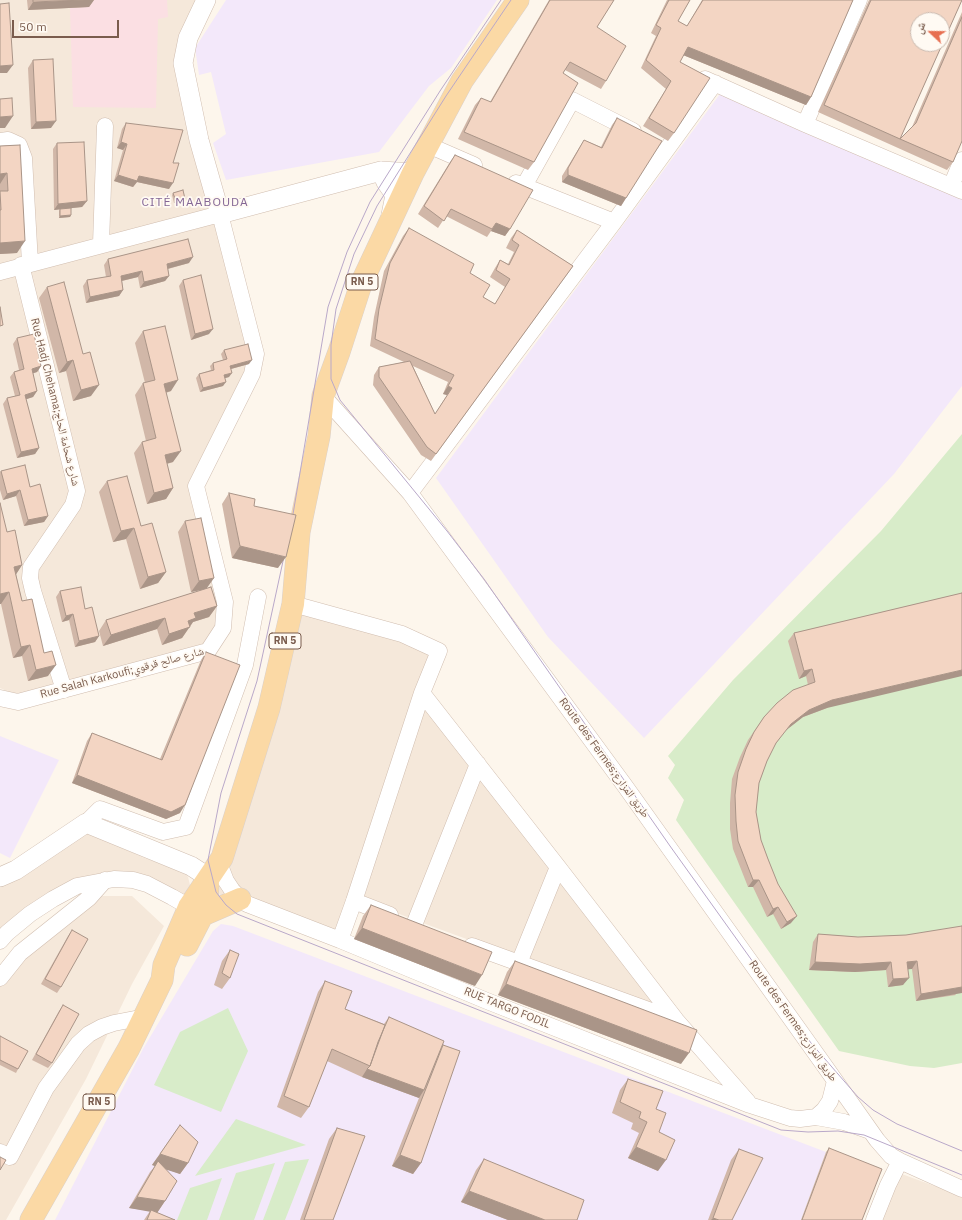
<!DOCTYPE html>
<meta charset="utf-8">
<style>
body{margin:0}
#map{position:relative;width:962px;height:1220px;overflow:hidden;background:#fdf6ec;font-family:"IBM Plex Sans","Noto Naskh Arabic",sans-serif}
canvas{display:block}
.north{position:absolute;left:910px;top:12px;width:40px;height:40px;box-sizing:border-box;background:#fffaf3;border:1px solid #cabbb1;border-radius:50%;rotate:292deg;font-size:11px;font-weight:700;line-height:16px;text-align:center;color:#7a5c4d}
.north::after{content:'';display:block;margin:auto;width:14px;height:18px;background:#e76f51;clip-path:polygon(50% 0,100% 100%,50% 72%,0 100%)}
.scale{position:absolute;left:12px;top:20px;width:107px;height:18px;box-sizing:border-box;border:2px solid #7a5c4d;border-top:0;padding-left:5px;font-size:12px;line-height:14px;white-space:nowrap;color:#7a5c4d;-webkit-text-stroke:3px #fffaf3;paint-order:stroke}
</style>
<div id="map">
<canvas width="962" height="1220"></canvas>
<div class="north">ش</div>
<div class="scale">50 m</div>
</div>
<script>
const g = document.querySelector('canvas').getContext('2d');
g.lineJoin = 'round';
function paint(path, color) {
  g.fillStyle = color;
  g.fill(path, 'evenodd');
}
function poly(rows) {
  const path = new Path2D();
  for (const r of rows) {
    path.moveTo(r[0], r[1]);
    for (let i = 2; i < r.length; i += 2) path.lineTo(r[i], r[i + 1]);
  }
  return path;
}
function strokePath(path, color, width, dash) {
  g.strokeStyle = color;
  g.lineWidth = width;
  g.lineCap = dash ? 'butt' : 'round';
  g.setLineDash(dash || []);
  g.stroke(path);
}
function drawText(font, color, halo, rows, align = 'center') {
  g.font = font + ' "IBM Plex Sans","Noto Naskh Arabic",sans-serif';
  g.lineWidth = 3.5;
  g.setLineDash([]);
  g.textBaseline = 'middle';
  g.strokeStyle = halo;
  g.fillStyle = color;
  for (const [text, x, y, turn = 0] of rows) {
    g.save();
    g.translate(x, y);
    g.rotate((+turn || 0) * Math.PI / 180);
    g.textAlign = isNaN(turn) ? turn : align;
    if (halo) g.strokeText(text, 0, 0);
    g.fillText(text, 0, 0);
    g.restore();
  }
}
paint(poly([
 [0,0,199,0,182,36,212,211,0,268],
 [217,219,252,354,249,372,193,484,220,618,210,644,19,697,0,688,0,276],
 [300,610,399,638,434,653,335,944,225,902,216,890],
 [424,702,473,764,412,919,359,898],
 [479,772,553,867,516,957,420,922],
 [87,831,142,857,185,873,188,877,190,885,190,909,181,893,80,882,0,941,0,884],
 [559,875,664,1011,524,960],
 [83,896,132,896,164,926,132,984,86,1079,6,1220,0,1220,0,969],
 [899,1173,962,1196,962,1220,878,1220]
]), '#f5e8da');
paint(poly([
 [226,0,497,0,451,68,429,86,379,152,226,180,213,143,226,134,211,72,199,75,195,48],
 [720,94,962,197,962,386,894,474,644,738,548,637,436,478],
 [0,736,59,760,10,858,0,853],
 [221,924,233,926,826,1152,801,1220,55,1220,143,1049,213,931]
]), '#f3e8fa');
paint(poly([
 [89,0,167,0,168,17,158,19,156,108,73,107,70,8]
]), '#fbdfe3');
paint(poly([
 [962,434,962,1063,934,1068,910,1066,839,1051,676,820,684,800,668,778,675,765,668,756,733,680,881,531],
 [228,1008,248,1051,221,1112,154,1085,180,1032],
 [236,1119,306,1145,195,1176],
 [309,1159,285,1220,263,1220,285,1162],
 [275,1163,254,1220,219,1220,236,1173],
 [222,1178,207,1220,177,1220,190,1188]
]), '#d8ecc9');
const minor = poly([
 [705,79,805,124,962,191],
 [805,124,859,0],
 [0,141,8,140,19,145,24,158,30,263],
 [428,145,474,165],
 [516,183,614,222],
 [524,186,572,100,633,131],
 [951,186,962,160],
 [101,244,105,126],
 [21,265,77,491,73,505,31,567,30,578,33,591,64,690],
 [0,272,220,214,256,354,252,374,196,486,225,602,223,628,208,651,18,702,0,698],
 [323,396,410,493,625,786,824,1065,877,1140,891,1156,900,1161,962,1189],
 [410,493,614,222,715,83],
 [293,604,402,634,439,651,422,693,354,901,340,940],
 [422,693,558,867,676,1020,748,1102],
 [86,823,100,809,163,832,186,827,245,665,258,597],
 [219,863,226,881,232,890,240,899,247,904,340,940,487,1001,750,1105,790,1118,800,1119,816,1117,824,1110,830,1101,835,1081],
 [354,901,390,915],
 [414,925,478,764],
 [0,941,7,933,30,914,53,899,77,886,114,879,133,880,147,884,172,897,198,912],
 [472,946,676,1020],
 [519,963,558,867],
 [0,978,20,953,89,898,105,880],
 [816,1117,844,1122,870,1131],
 [0,1152,10,1157,46,1088,78,1044,89,1034,102,1027,114,1023,145,1017],
 [874,1220,888,1185,900,1161]
]);
const tertiary = poly([
 [206,0,188,38,183,63,199,140,220,214,381,171,413,173],
 [381,171,386,182,395,195,391,215],
 [0,877,16,870,86,823,191,866,208,877]
]);
const primary = poly([
 [203,915,240,899],
 [187,945,205,910,207,901,208,881],
 [31,1220,129,1048,162,980,164,965,189,907,222,858,269,708,293,604,299,532,319,436,323,396,339,352,361,284,413,173,462,81,518,0]
]);
strokePath(minor, '#d1beb0', 17);
strokePath(tertiary, '#d1beb0', 20);
strokePath(primary, '#dad1cd', 23);
strokePath(minor, '#fff', 16);
strokePath(tertiary, '#fff', 19);
strokePath(primary, '#fbd9a5', 22);
strokePath(poly([
 [511,0,446,96,377,206,354,254,336,309,331,345,331,379,340,400,447,531,484,579,670,846,811,1043,858,1097,873,1110,897,1124,962,1151],
 [291,526,328,307,347,252,370,202,440,91,501,0],
 [285,552,257,681,221,793,208,860,216,892,226,905,237,914,781,1130,808,1132,838,1131,864,1135,962,1175]
]), '#b9a8c9', 1);
paint(poly([
 [27,0,94,0,89,7,28,10],
 [549,0,614,0,597,27,606,81,601,89,565,70,563,73,534,162,528,170,458,139,475,105,481,98,490,102],
 [667,0,690,0,678,21,687,26,702,0,853,0,811,97,806,105,683,55,680,62,674,133,668,141,643,126,666,89,641,68,656,36,651,33],
 [869,0,962,0,900,139,912,127,962,12,962,141,953,162,947,170,818,112],
 [33,60,51,128,31,129,28,68],
 [617,118,626,198,621,206,562,182,562,176,579,148,584,140,601,147,612,125],
 [126,123,173,163,169,189,137,182,133,187,114,181,123,150,117,148,122,129],
 [57,143,87,201,82,207,71,208,71,215,70,217,59,218,59,211,60,209,54,210,53,149],
 [20,145,17,253,0,254,0,146],
 [455,155,510,229,505,236,491,231,487,237,446,216,438,228,418,214,450,162],
 [173,193,183,201,174,203,172,195],
 [409,228,470,273,483,297,495,304,505,287,490,277,495,268,500,260,508,264,514,252,506,248,511,238,517,230,573,266,431,461,421,455,373,385,374,375,379,367,404,362,370,346,374,317,384,271,403,236],
 [413,366,448,382,443,394,447,395,435,414],
 [108,259,189,263,168,269,169,276,165,281,140,288,138,277,122,281,123,290,119,296,86,303,83,286,87,280,106,277,104,265],
 [183,280,209,334,191,340,179,286],
 [47,287,91,396,73,401,66,371,59,373,39,298],
 [143,331,171,391,166,393,173,462,167,464,173,488,166,499,147,504,134,453,142,442,146,441,135,395,143,383,145,383,135,343],
 [17,338,41,366,37,372,33,373,37,391,33,397,26,399,39,448,35,454,17,458,3,404,7,398,15,396,10,377,14,372,19,370,13,344],
 [224,350,249,364,231,369,229,377,225,378,223,386,200,392,196,378,199,374,211,370,210,366,213,363,223,360,221,354],
 [1,471,30,487,48,516,44,522,24,526,16,496,3,500,0,490,0,472],
 [107,481,141,526,166,572,158,583,140,589,126,539,113,542,99,492],
 [229,493,254,506,278,568,232,558,222,504],
 [185,521,214,578,206,589,217,606,209,617,193,622,182,638,162,645,157,629,103,646,99,631,106,620,205,589,191,592,178,532],
 [7,532,22,565,16,574,22,601,48,676,28,681,22,656,13,658,1,604],
 [60,591,85,609,99,636,95,642,75,647,69,620,62,622,56,597],
 [962,593,827,708,803,717,785,731,775,745,767,761,759,783,756,812,761,840,768,859,791,923,781,929,773,914,767,917,753,887,748,887,733,849,730,829,730,803,732,779,740,757,748,740,764,717,808,685,806,676,799,679,788,641,794,633],
 [206,652,180,813,166,819,72,783,87,741,92,733,160,759,201,660],
 [371,905,475,986,354,939,363,916],
 [72,930,61,987,57,993,41,984,68,936],
 [818,934,858,937,906,935,956,995,916,1001,912,969,908,969,903,985,888,987,886,970,855,972,809,970,813,942],
 [230,950,230,978,222,989,214,985,222,961],
 [515,961,681,1064,498,995,507,972],
 [325,981,345,1009,384,1024,389,1017,442,1046,421,1163,413,1174,392,1166,419,1098,362,1077,327,1061,309,1107,301,1118,277,1107,318,992],
 [63,1005,52,1063,48,1068,32,1060,59,1011],
 [0,1036,18,1069,16,1073,0,1065],
 [628,1079,656,1109,659,1132,658,1171,628,1158,639,1133,631,1129,633,1123,612,1113,620,1090],
 [180,1125,188,1163,180,1174,166,1169,165,1201,157,1213,156,1212,175,1220,144,1220,150,1211,129,1208,150,1172,155,1166,152,1165],
 [337,1128,333,1220,300,1220,329,1139],
 [829,1148,862,1220,801,1220,826,1152],
 [739,1149,732,1220,708,1220,731,1160],
 [484,1159,577,1220,508,1220,461,1202,476,1170]
]), '#d1b7a8');
paint(poly([
 [85,0,94,0,89,7,28,10,33,2],
 [688,47,811,97,806,105,683,55],
 [13,65,7,73,0,73,0,66],
 [13,116,5,128,0,128,0,117],
 [56,121,51,128,31,129,36,122],
 [121,142,127,144,123,150,117,148],
 [7,173,0,184,0,174],
 [118,175,139,176,173,183,169,189,137,182,133,187,114,181],
 [568,175,626,198,621,206,562,182],
 [185,199,183,201,174,203,176,201],
 [87,201,82,207,54,210,58,204],
 [71,215,70,217,59,218,60,216],
 [496,223,510,229,505,236,491,231],
 [25,241,17,253,0,254,0,243],
 [193,257,189,263,163,270,167,264],
 [142,271,138,277,117,282,121,276],
 [169,276,165,281,140,288,144,282],
 [123,290,119,296,86,303,90,297],
 [213,329,209,334,191,340,195,334],
 [73,360,66,371,59,373,67,362],
 [252,360,249,364,227,370,230,366],
 [41,366,37,372,28,375,32,369],
 [232,373,229,377,222,379,224,375],
 [178,380,171,391,156,395,164,384],
 [226,382,223,386,200,392,203,388],
 [99,385,91,396,73,401,81,390],
 [448,386,452,388,447,395,443,394],
 [37,391,33,397,21,401,25,395],
 [39,448,35,454,17,458,21,452],
 [181,451,173,462,157,466,165,455],
 [173,488,166,499,147,504,154,493],
 [20,490,16,496,3,500,7,494],
 [48,516,44,522,24,526,28,520],
 [134,528,126,539,113,542,121,531],
 [240,546,286,557,278,568,232,558],
 [22,565,15,576,14,567],
 [166,572,158,583,140,589,148,577],
 [214,578,206,589,191,592,199,581],
 [9,592,1,604,0,604,0,594],
 [217,606,209,617,193,622,182,638,162,645,169,634,188,621,194,613],
 [73,614,69,620,62,622,66,616],
 [165,618,157,629,103,646,111,635],
 [99,636,95,642,75,647,79,641],
 [30,645,22,656,13,658,21,647],
 [56,665,48,676,28,681,36,670],
 [812,669,806,676,799,679,804,671],
 [962,670,962,676,827,708,803,717,785,731,791,724,809,710,832,700],
 [77,775,185,805,180,813,166,819,72,783],
 [753,880,759,880,753,887,748,887],
 [778,907,773,914,767,917,773,909],
 [797,916,791,923,781,929,787,922],
 [362,928,482,975,475,986,354,939],
 [917,961,912,969,901,970,907,962],
 [815,962,891,962,886,970,855,972,809,970],
 [909,978,903,985,888,987,893,979],
 [506,984,689,1053,681,1064,498,995],
 [962,987,962,993,916,1001,921,994],
 [367,1069,424,1090,419,1098,362,1077],
 [636,1147,666,1160,658,1171,628,1158],
 [160,1154,188,1163,180,1174,155,1166,158,1161,155,1166,152,1165],
 [400,1155,421,1163,413,1174,392,1166],
 [469,1191,545,1220,508,1220,461,1202],
 [137,1197,165,1201,157,1213,129,1208],
 [713,1218,719,1220,711,1220]
]), '#aa9588');
const building = poly([
 [33,0,85,0,33,2,33,0],
 [550,0,614,0,597,27,626,46,606,81,570,62,563,73,578,83,534,162,464,132,481,98,491,102,550,0],
 [669,0,690,0,678,21,687,26,703,0,853,0,811,97,688,47,680,62,710,78,674,133,649,118,671,81,646,60,661,28,656,25,669,0],
 [871,0,962,0,900,139,824,105,871,0],
 [918,20,942,20,942,44,918,44,918,20],
 [9,3,13,65,0,66,0,4,9,3],
 [962,17,962,141,953,162,900,139,916,123,962,17],
 [53,59,56,121,36,122,33,60,53,59],
 [12,98,13,116,0,117,0,99,12,98],
 [617,118,662,141,626,198,568,175,568,168,584,140,602,148,617,118],
 [126,123,183,130,173,163,179,163,173,183,139,176,137,181,118,175,127,144,121,142,126,123],
 [84,142,87,201,58,204,57,143,84,142],
 [20,145,25,241,0,243,0,210,1,210,0,191,8,191,7,173,0,174,0,146,20,145],
 [455,155,533,190,510,229,496,223,492,229,451,209,444,221,424,206,455,155],
 [183,190,185,199,176,201,173,193,183,190],
 [71,208,71,215,60,216,60,209,71,208],
 [409,228,474,264,470,273,490,285,483,297,495,304,510,279,496,270,500,260,509,265,519,245,512,240,517,230,573,266,436,454,427,447,379,377,379,367,410,361,435,414,452,388,448,386,454,375,375,339,379,309,390,263,409,228],
 [188,239,193,257,167,264,169,276,144,282,142,271,121,276,123,290,90,297,87,280,111,276,108,259,188,239],
 [201,275,213,329,195,334,183,280,201,275],
 [64,282,83,354,90,352,99,385,81,390,73,360,67,362,47,287,64,282],
 [0,307,3,325,0,326,0,307],
 [165,326,178,380,164,384,181,451,165,455,173,488,154,493,142,442,156,438,143,383,155,380,143,331,165,326],
 [34,334,41,366,32,369,37,391,25,395,39,448,21,452,7,398,20,395,14,372,24,369,17,338,34,334],
 [248,344,252,360,230,366,232,373,224,375,226,382,203,388,199,374,214,370,213,363,227,359,224,350,248,344],
 [25,465,30,487,40,484,48,516,28,520,20,490,7,494,1,471,25,465],
 [127,476,141,526,152,523,166,572,148,577,134,528,121,531,107,481,127,476],
 [229,493,255,499,254,506,296,515,286,557,240,546,229,493],
 [0,503,7,532,15,530,22,565,14,567,22,601,32,599,44,653,52,651,56,665,36,670,30,645,21,647,9,592,0,594,0,503],
 [201,518,214,578,199,581,185,521,201,518],
 [81,587,85,609,92,607,99,636,79,641,73,614,66,616,60,591,81,587],
 [211,587,217,606,194,613,196,618,188,621,190,627,169,634,165,618,111,635,106,620,211,587],
 [962,593,962,670,832,700,809,710,791,724,776,743,767,761,759,783,756,812,761,840,768,859,778,884,797,916,787,922,778,907,773,909,759,880,753,880,738,841,736,821,735,795,738,772,746,749,754,732,764,717,777,703,793,690,815,682,812,669,804,671,794,633,962,593],
 [206,652,240,665,185,805,171,812,77,775,92,733,162,760,206,652],
 [371,905,492,952,482,975,362,928,371,905],
 [962,926,962,987,921,994,917,961,907,962,909,978,893,979,891,962,860,964,815,962,818,934,858,937,906,935,962,926],
 [72,930,88,939,61,987,45,979,72,930],
 [230,950,239,954,230,978,222,973,230,950],
 [515,961,697,1030,689,1053,506,984,515,961],
 [325,981,352,991,345,1009,385,1025,370,1066,332,1049,309,1107,284,1096,325,981],
 [63,1005,79,1014,52,1063,36,1054,63,1005],
 [389,1017,444,1041,424,1090,367,1069,370,1066,378,1042,389,1017],
 [0,1036,28,1051,18,1069,0,1060,0,1036],
 [443,1045,460,1051,421,1163,400,1155,443,1045],
 [628,1079,663,1091,656,1109,666,1113,659,1132,675,1140,666,1160,636,1147,647,1122,639,1118,641,1112,620,1102,628,1079],
 [180,1125,198,1142,188,1163,160,1154,180,1125],
 [337,1128,365,1136,333,1220,304,1220,337,1128],
 [829,1148,882,1169,862,1220,802,1220,829,1148],
 [739,1149,763,1158,732,1220,719,1220,713,1218,739,1149],
 [0,1157,6,1160,0,1170,0,1157],
 [484,1159,584,1200,577,1220,545,1220,469,1191,484,1159],
 [158,1161,177,1181,165,1201,137,1197,158,1161],
 [151,1210,175,1220,147,1220,151,1210]
]);
paint(building, '#f3d5c3');
strokePath(building, '#aa9588', 1);
for (const [x, y, w] of [
 [362,282,32],
 [285,641,32],
 [99,1102,32]
]) {
  const box = new Path2D();
  box.roundRect(x - w / 2, y - 8, w, 16, 3);
  g.fillStyle = '#fffaf3';
  g.fill(box);
  strokePath(box, '#7a5c4d', 1);
}
drawText('bold 10px', '#7a5c4d', null, [
 ["RN 5",362,282],
 ["RN 5",285,641],
 ["RN 5",99,1102]
]);
drawText('11px', '#7a5c4d', '#fffaf3', [
 ["Rue Hadj Chehama;شارع شحامة الحاج",55,402,76],
 ["Rue Salah Karkoufi;شارع صالح قرقوي",122,673,-15],
 ["Route des Fermes;طريق المزارع",604,758,54],
 ["RUE TARGO FODIL",507,1008,22],
 ["Route des Fermes;طريق المزارع",793,1021,55]
]);
g.letterSpacing = '1px';
drawText('12px', '#846695', '#fffaf3', [
 ["CITÉ MAABOUDA",195,203]
]);
g.letterSpacing = '0px';
</script>
